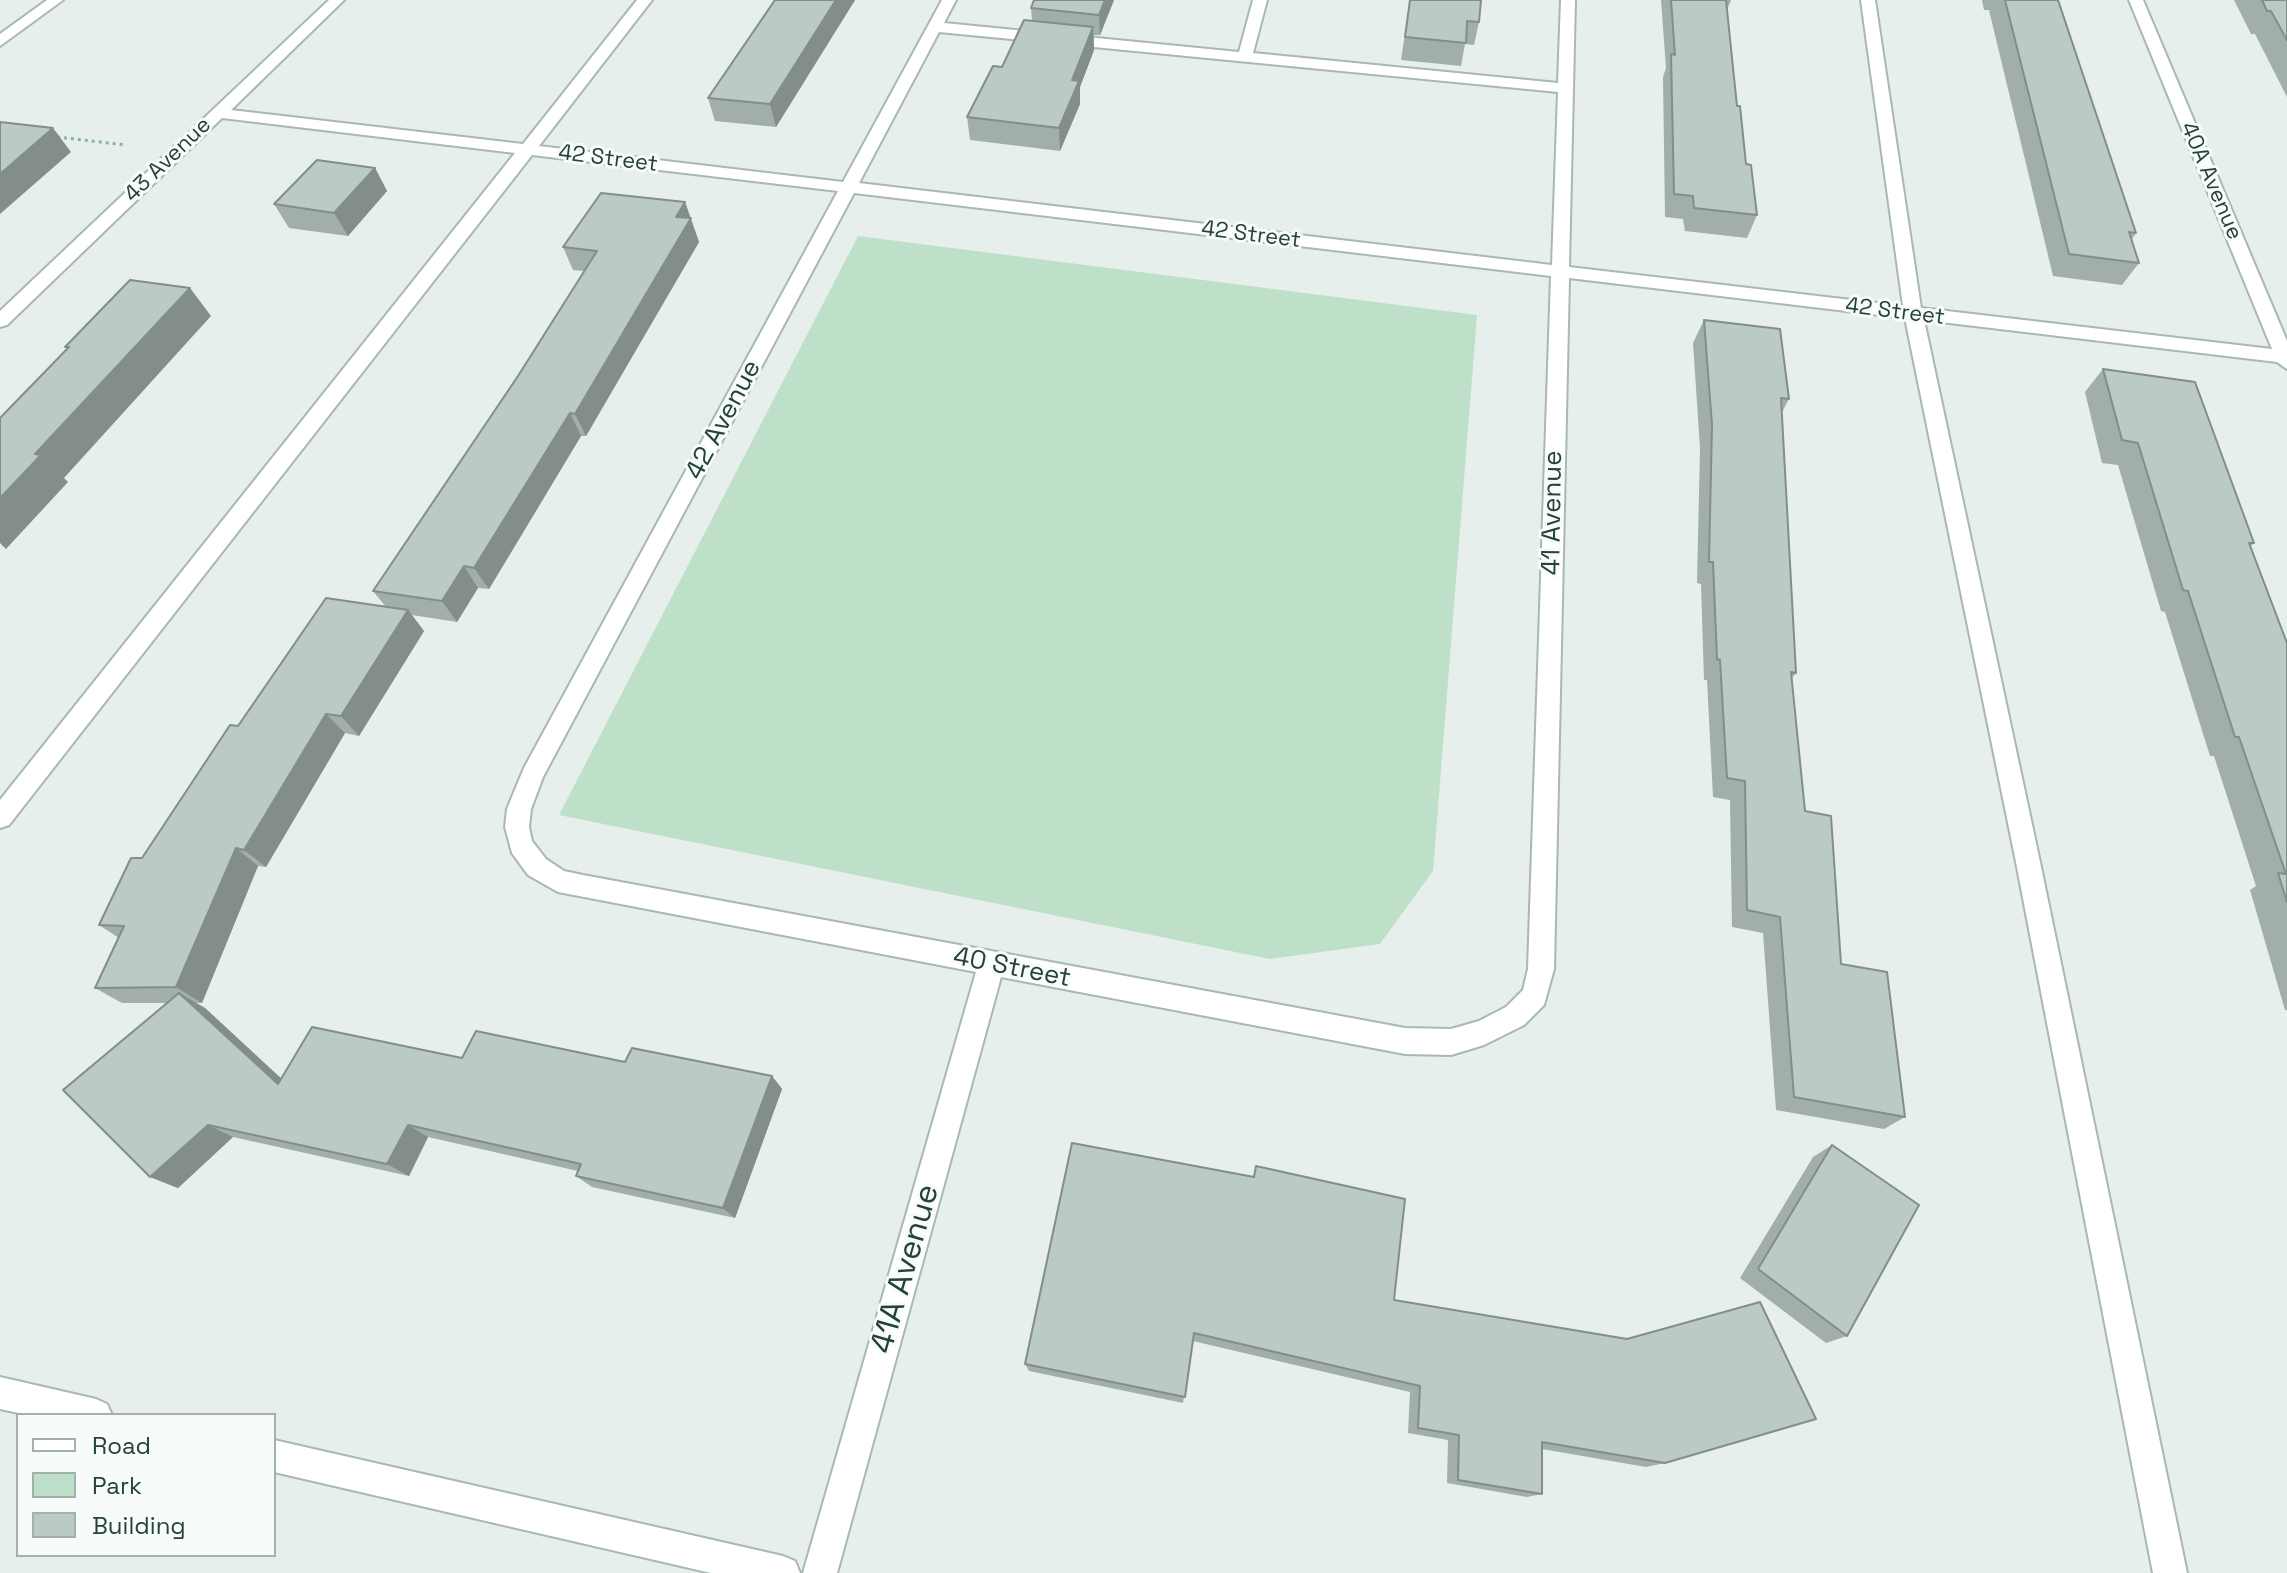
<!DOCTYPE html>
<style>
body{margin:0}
#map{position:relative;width:2287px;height:1573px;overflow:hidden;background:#e6efeb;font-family:"Space Grotesk",sans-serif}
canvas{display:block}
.legend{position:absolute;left:16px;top:1413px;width:260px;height:144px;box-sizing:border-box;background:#f7fbf9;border:2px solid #a3b1ad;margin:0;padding:10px 14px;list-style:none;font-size:24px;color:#24423a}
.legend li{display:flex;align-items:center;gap:16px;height:40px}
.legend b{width:40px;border:2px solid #a3b1ad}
</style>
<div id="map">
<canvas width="2287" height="1573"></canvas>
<ul class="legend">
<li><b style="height:10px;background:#fff"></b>Road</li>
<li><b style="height:22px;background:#bfe0c8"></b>Park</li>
<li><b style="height:22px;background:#bbcac4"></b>Building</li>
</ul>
</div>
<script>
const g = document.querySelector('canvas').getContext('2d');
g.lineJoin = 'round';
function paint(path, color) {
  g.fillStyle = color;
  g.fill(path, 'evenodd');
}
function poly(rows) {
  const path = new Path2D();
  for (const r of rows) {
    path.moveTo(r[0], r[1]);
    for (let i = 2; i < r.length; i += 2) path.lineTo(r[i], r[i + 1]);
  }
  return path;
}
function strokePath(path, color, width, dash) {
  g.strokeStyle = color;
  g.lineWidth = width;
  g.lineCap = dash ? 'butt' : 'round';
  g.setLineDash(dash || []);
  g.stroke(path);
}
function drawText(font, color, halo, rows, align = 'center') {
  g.font = font + ' "Space Grotesk",sans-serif';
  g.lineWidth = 6;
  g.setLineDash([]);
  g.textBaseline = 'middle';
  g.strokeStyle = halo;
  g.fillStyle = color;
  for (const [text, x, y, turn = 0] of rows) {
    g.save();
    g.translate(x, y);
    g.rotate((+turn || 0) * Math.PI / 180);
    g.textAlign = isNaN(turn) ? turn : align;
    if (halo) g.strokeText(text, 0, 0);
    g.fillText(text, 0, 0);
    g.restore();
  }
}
paint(poly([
 [858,236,1477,315,1433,871,1380,944,1270,959,559,815]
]), '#bfe0c8');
const minor = poly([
 [47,0,63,0,0,46,0,34,47,0],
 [329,0,344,0,231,110,523,144,637,0,652,0,539,146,843,182,942,0,956,0,944,23,1239,52,1253,0,1267,0,1253,53,1558,83,1561,0,1575,0,1569,267,1903,306,1861,0,1875,0,1921,308,2272,349,2129,0,2143,0,2287,341,2287,369,2277,362,1924,320,2040,862,2187,1573,2153,1573,2016,862,1905,318,1569,278,1554,969,1544,1005,1524,1025,1484,1045,1451,1055,1405,1054,1001,977,837,1573,803,1573,976,972,558,892,528,875,512,853,505,827,507,809,524,768,838,191,532,155,9,825,0,828,0,800,515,153,222,118,7,325,0,327,0,311,329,0],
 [939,32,1558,92,1552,265,859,183,939,32],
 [854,193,1551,276,1528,969,1523,990,1506,1007,1479,1021,1451,1029,1405,1028,583,875,564,871,546,859,532,841,529,827,531,809,543,777,854,193],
 [0,1377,96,1399,107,1404,112,1415,28,1415,0,1409,0,1377],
 [274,1440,783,1556,795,1561,800,1573,711,1573,274,1472,274,1440]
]);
strokePath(minor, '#a8b8b2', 4);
strokePath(poly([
 [57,137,126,145]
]), '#86b3a5', 3, [3, 4]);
paint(minor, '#fff');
paint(poly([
 [775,0,855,0,776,127,715,121,708,98],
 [1034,0,1114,0,1100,35,1094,35,1094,50,1080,87,1080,104,1060,151,970,140,967,117,1032,21,1031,8],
 [1410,0,1481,0,1479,22,1474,45,1465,44,1461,66,1401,60],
 [1661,0,1731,0,1727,10,1737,106,1746,164,1757,215,1747,238,1685,231,1683,219,1665,217,1663,77,1666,68],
 [1982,0,2058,0,2136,233,2132,239,2139,263,2122,285,2053,276,1989,10,1984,10],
 [2234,0,2287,0,2287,97,2255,34,2251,34],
 [375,168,387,191,348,236,289,228,274,204],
 [685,202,699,242,586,436,581,436,489,589,478,588,457,622,412,615,424,631,359,736,345,733,266,867,258,866,202,1003,196,1003,205,1008,282,1079,462,1058,625,1062,772,1076,782,1089,735,1218,592,1187,576,1176,578,1171,428,1137,409,1176,233,1137,178,1188,150,1177,167,1003,122,1003,95,988,119,938,99,925,142,858,238,726,386,607,373,591,518,376,584,271,573,270,563,247],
 [1704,320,1789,399,1782,412,1796,673,1792,678,1805,811,1841,964,1905,1117,1884,1129,1776,1110,1763,933,1732,927,1730,800,1713,797,1707,680,1704,680,1701,584,1697,583,1700,448,1693,343],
 [2103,369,2254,543,2251,546,2287,643,2287,1010,2285,1010,2250,890,2256,886,2214,756,2210,756,2165,612,2161,611,2118,465,2102,463,2085,392],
 [1832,1145,1847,1336,1826,1343,1740,1278,1813,1157],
 [1256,1166,1394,1300,1665,1463,1646,1467,1542,1449,1542,1494,1527,1497,1447,1483,1448,1440,1408,1433,1410,1392,1193,1341,1183,1403,1029,1371,1025,1364,1253,1177]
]), '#a1aea9');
paint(poly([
 [836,0,855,0,776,127,770,104],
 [1105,0,1114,0,1100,35,1099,15],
 [1093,27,1094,50,1080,87,1080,104,1060,151,1059,128,1072,80],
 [53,128,71,152,0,214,0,174],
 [375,168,387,191,348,236,334,213],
 [685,202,699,242,586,436,575,414,676,217],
 [190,288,211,316,64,478,68,482,6,549,0,543,0,498,35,454],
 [570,413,581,436,489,589,474,568],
 [464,566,478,588,457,622,442,601],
 [408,610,424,631,359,736,341,716],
 [326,714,345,733,266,867,244,850],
 [236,848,258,866,202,1003,176,987],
 [179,993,205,1008,302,1098,278,1084],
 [772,1076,782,1089,735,1218,723,1208],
 [208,1125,233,1137,178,1188,150,1177],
 [408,1125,428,1137,409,1176,387,1164]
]), '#838d89');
const building = poly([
 [775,0,836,0,770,104,708,98,775,0],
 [1034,0,1105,0,1099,15,1031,8,1034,0],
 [1410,0,1481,0,1479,22,1467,21,1466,43,1405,37,1410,0],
 [1671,0,1726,0,1737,106,1740,106,1746,164,1751,165,1757,215,1694,208,1693,196,1674,194,1671,54,1675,55,1671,0],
 [2005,0,2058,0,2136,233,2129,232,2139,263,2069,254,2005,0],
 [2262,0,2287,0,2287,40,2271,11,2267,11,2262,0],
 [1024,20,1093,27,1072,80,1079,81,1059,128,967,117,993,66,1002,67,1024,20],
 [0,122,53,128,0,174,0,122],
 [317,160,375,168,334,213,274,204,317,160],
 [601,193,685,202,676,217,691,218,575,414,570,413,474,568,464,566,442,601,373,591,518,376,597,251,563,247,601,193],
 [130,280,190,288,35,454,41,455,0,498,0,418,69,347,65,347,130,280],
 [1704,320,1780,329,1789,399,1781,398,1796,673,1791,672,1805,811,1831,816,1841,964,1887,972,1905,1117,1794,1097,1780,917,1747,910,1745,781,1727,778,1720,660,1717,659,1713,562,1709,562,1712,425,1704,320],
 [2103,369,2195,382,2254,543,2249,543,2287,643,2287,902,2278,873,2286,874,2239,737,2235,737,2188,591,2183,590,2138,443,2122,440,2103,369],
 [326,598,408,610,341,716,326,714,244,850,236,848,176,987,95,988,124,926,99,925,131,858,142,858,230,725,238,726,326,598],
 [179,993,278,1084,312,1027,462,1058,476,1031,625,1062,632,1048,772,1076,723,1208,576,1176,581,1164,408,1125,387,1164,208,1125,150,1177,63,1090,179,993],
 [1072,1143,1254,1177,1256,1166,1405,1199,1394,1300,1627,1339,1760,1302,1816,1419,1665,1463,1542,1442,1542,1494,1458,1480,1459,1435,1418,1428,1420,1386,1194,1333,1185,1397,1025,1364,1072,1143],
 [1832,1145,1919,1205,1847,1336,1758,1269,1832,1145]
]);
paint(building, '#bbcac4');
strokePath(building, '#838d89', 2);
drawText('22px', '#24423a', '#f7fbf9', [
 ["42 Street",608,159,7],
 ["43 Avenue",168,160,-44],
 ["40A Avenue",2211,181,67],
 ["42 Street",1251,235,7],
 ["42 Street",1895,312,7]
]);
drawText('26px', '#24423a', '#f7fbf9', [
 ["42 Avenue",724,420,-62],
 ["41 Avenue",1553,513,-89],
 ["40 Street",1012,968,11]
]);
drawText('32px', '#24423a', '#f7fbf9', [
 ["41A Avenue",906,1269,-74]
]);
</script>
